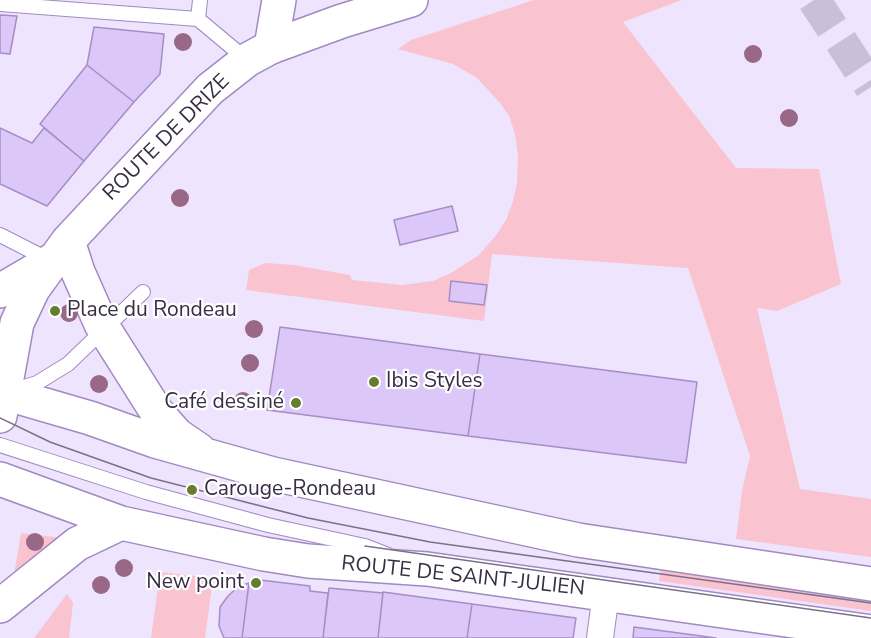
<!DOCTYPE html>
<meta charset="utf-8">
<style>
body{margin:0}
canvas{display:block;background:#eee4fd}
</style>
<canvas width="871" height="638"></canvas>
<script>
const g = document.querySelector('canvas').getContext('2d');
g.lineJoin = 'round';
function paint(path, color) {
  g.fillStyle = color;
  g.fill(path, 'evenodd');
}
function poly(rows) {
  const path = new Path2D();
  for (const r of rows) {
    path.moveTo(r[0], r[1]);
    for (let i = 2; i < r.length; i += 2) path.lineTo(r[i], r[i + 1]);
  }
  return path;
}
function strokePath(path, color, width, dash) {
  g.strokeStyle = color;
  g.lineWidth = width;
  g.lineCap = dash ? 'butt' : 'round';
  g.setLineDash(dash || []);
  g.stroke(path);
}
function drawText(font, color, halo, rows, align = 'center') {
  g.font = font + ' "Nunito Sans",sans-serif';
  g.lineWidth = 4.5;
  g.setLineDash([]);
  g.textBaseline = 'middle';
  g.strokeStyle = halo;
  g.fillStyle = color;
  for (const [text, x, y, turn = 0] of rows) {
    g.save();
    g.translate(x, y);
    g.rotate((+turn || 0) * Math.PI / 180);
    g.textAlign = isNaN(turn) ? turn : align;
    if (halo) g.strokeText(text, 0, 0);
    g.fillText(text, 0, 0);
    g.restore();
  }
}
paint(poly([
 [534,0,682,0,623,22,736,168,819,169,841,284,777,311,757,308,800,489,871,499,871,557,736,539,742,491,750,456,688,268,492,254,484,321,246,290,249,270,265,263,294,265,350,275,352,280,402,285,433,281,451,273,479,255,497,234,506,220,513,201,517,183,518,155,515,134,509,116,500,103,477,78,453,64,398,49,411,40],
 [21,533,63,538,12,587],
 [661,566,871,594,871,611,659,581],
 [160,572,213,578,205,638,151,638],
 [67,594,73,603,69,638,34,638]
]), '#f9c4d0');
const building = poly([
 [0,15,17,16,10,54,0,53,0,15],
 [94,27,164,34,160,74,134,102,87,65,94,27],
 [87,65,134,102,84,161,40,124,87,65],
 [0,128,32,143,44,128,84,161,47,206,0,184,0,128],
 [452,206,458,231,400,245,394,220,452,206],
 [451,281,487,285,484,305,449,301,451,281],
 [280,327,480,354,468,436,267,410,280,327],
 [480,354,697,382,686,463,468,436,480,354],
 [252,579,310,586,310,591,328,593,323,638,242,638,249,583,251,582,252,579],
 [249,583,242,638,224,638,219,626,220,607,228,596,238,587,249,583],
 [329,588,383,593,378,638,323,638,329,588],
 [383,592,472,604,467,638,378,638,383,592],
 [472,604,576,618,573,638,467,638,472,604],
 [634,627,716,638,633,638,634,627]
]);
paint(building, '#dbc7f8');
strokePath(building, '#a68dc7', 1.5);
strokePath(poly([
 [814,0,871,87]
]), '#c9bfd8', 33, [33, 16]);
const service = poly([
 [0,4,198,19,247,60],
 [198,19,200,0],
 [0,235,49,260],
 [15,390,37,383,68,364,143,292],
 [0,445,146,492,268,525,365,546,388,555]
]);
const minor = poly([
 [600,638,606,593]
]);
const tertiary = poly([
 [271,47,279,0],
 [0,291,51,261]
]);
const secondary = poly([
 [68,241,78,272,101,324,156,411,177,435,199,450],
 [4,393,90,418,155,441,273,474,578,540,871,584],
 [0,416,17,323,33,289,68,241,210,89,247,60,271,47,342,21,411,0],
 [0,479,121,523,264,554,308,561,427,569,871,632],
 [0,606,77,544,121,523]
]);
strokePath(service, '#a189c2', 16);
strokePath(minor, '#a189c2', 28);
strokePath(tertiary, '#a189c2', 36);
strokePath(secondary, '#a189c2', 36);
strokePath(service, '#fff', 14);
strokePath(minor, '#fff', 26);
strokePath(tertiary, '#fff', 33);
strokePath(secondary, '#fff', 33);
strokePath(poly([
 [0,418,50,442,151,478,308,518,430,542,871,603],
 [365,546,871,618]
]), '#7a7089', 1.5);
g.fillStyle = '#996886';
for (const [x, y] of [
 [183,42],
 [753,54],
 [789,118],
 [180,198],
 [69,313],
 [254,329],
 [250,363],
 [99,384],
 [243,401],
 [35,542],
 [124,568],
 [101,585]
]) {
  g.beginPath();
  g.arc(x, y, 9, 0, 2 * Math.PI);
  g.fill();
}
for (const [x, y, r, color] of [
 [55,311,6,"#667d2e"],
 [374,382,6,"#667d2e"],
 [296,403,6,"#667d2e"],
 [192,490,6,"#667d2e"],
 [256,583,6,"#667d2e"]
]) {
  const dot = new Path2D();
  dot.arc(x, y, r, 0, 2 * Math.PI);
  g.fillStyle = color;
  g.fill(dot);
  strokePath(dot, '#fff', 2);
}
drawText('21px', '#372d45', '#fff', [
 ["ROUTE DE DRIZE",167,138,-45],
 ["ROUTE DE SAINT-JULIEN",463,577,6]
]);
drawText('21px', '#372d45', '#fff', [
 ["Place du Rondeau",67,311],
 ["Ibis Styles",386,382],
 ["Café dessiné",284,403,"right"],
 ["Carouge-Rondeau",204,490],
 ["New point",244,583,"right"]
], 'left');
</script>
